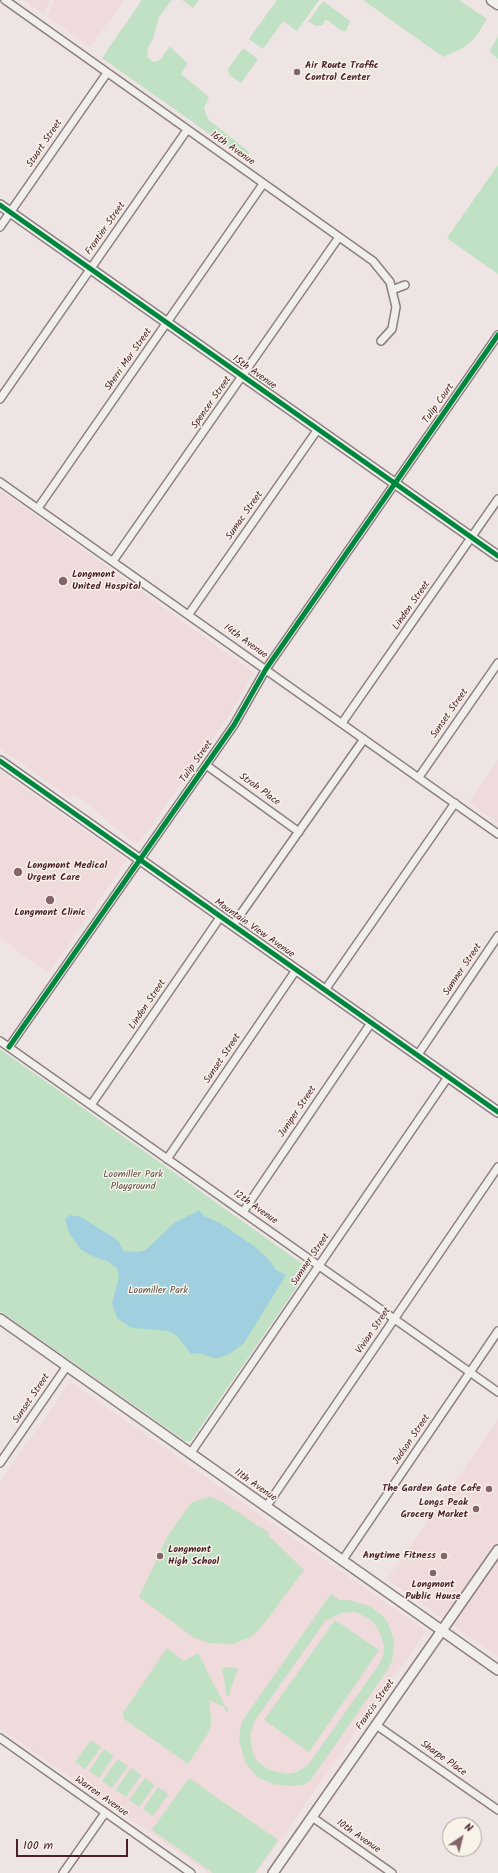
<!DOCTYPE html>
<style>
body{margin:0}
#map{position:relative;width:498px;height:1873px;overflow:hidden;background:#eee4e3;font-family:Kalam,sans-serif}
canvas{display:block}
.north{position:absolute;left:442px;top:1817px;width:40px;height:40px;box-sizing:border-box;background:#f7f3e8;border:1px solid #b29e9c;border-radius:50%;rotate:35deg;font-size:11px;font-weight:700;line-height:16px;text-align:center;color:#4a1f2b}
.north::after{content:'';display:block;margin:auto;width:14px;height:18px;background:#83646b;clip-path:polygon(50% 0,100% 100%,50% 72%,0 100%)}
.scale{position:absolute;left:16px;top:1839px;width:112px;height:18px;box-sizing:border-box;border:2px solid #4a1f2b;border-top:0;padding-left:5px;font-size:12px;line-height:14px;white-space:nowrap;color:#4a1f2b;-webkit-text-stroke:3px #f7f3e8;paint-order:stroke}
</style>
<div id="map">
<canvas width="498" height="1873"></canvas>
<div class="north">N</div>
<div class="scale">100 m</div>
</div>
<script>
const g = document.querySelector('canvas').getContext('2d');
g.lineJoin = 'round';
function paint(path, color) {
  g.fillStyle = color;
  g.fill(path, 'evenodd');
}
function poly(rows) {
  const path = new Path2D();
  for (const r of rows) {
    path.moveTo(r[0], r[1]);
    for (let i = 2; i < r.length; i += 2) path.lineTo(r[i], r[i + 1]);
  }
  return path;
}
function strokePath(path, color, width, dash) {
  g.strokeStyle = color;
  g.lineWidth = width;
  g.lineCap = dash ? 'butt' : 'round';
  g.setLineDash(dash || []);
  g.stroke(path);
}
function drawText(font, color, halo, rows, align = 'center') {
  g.font = font + ' Kalam,sans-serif';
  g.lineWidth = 3;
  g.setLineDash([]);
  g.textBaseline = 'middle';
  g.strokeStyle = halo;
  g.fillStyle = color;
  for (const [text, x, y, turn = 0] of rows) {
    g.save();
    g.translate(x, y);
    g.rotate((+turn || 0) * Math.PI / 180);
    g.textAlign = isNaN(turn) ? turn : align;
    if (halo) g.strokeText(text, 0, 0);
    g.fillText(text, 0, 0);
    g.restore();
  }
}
paint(poly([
 [24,0,50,0,44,14],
 [54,0,124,0,90,47,47,16],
 [0,490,254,673,225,721,139,843,134,843,90,806,74,795,69,797,0,748],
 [498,760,498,823,469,802],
 [0,771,126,860,49,973,0,938],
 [70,1382,426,1631,257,1873,208,1873,0,1728,0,1482],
 [498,1420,498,1657,387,1579]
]), '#efdadc');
paint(poly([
 [142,0,172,0,159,17,154,36,147,51,148,58,154,62,160,60,170,46,174,51,188,63,181,74,209,97,204,108,206,115,209,120,248,151,249,154,245,159,102,58],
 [182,0,199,0,193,8],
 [277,0,319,0,297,31,283,21,263,49,249,39],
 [363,0,459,0,487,19,475,38,463,48,443,57],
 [323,1,350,21,346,31,342,31,327,20,325,20,322,25,317,26,308,22],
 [498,37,498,59,492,54,490,50],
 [243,48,258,59,241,83,229,75,228,69],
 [498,165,498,274,447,238],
 [0,1049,307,1267,307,1272,191,1441,185,1441,0,1311],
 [210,1497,221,1501,269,1533,268,1535,304,1570,260,1629,251,1637,233,1644,208,1643,193,1637,139,1597,167,1537,191,1503,197,1500],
 [331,1594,339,1600,348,1600,370,1606,383,1616,388,1623,394,1641,392,1661,388,1669,310,1781,303,1785,289,1786,273,1784,257,1777,245,1762,239,1741,241,1725,245,1717],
 [356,1612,371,1620,377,1627,381,1635,384,1646,383,1656,380,1663,308,1765,297,1772,287,1774,269,1770,258,1762,253,1754,250,1736,254,1722,325,1621,341,1613],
 [335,1620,379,1650,309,1752,264,1720],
 [167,1648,184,1661,198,1653,225,1706,229,1709,226,1712,224,1707,209,1700,211,1719,210,1730,188,1764,124,1719,123,1713],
 [229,1667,238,1669,230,1691,230,1696,226,1695,226,1691,222,1668],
 [91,1740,101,1747,85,1769,75,1762],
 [104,1749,114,1756,99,1778,89,1771],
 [118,1759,128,1766,112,1788,102,1781],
 [131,1768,141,1775,126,1797,116,1790],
 [145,1778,155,1785,139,1807,129,1800],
 [189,1778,278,1840,255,1873,213,1873,152,1830],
 [158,1787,168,1794,153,1816,143,1809]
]), '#c0e1c3');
paint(poly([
 [199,1210,204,1216,220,1223,254,1246,270,1261,276,1270,286,1275,244,1343,231,1353,219,1358,213,1358,200,1353,191,1354,177,1336,169,1331,134,1328,128,1326,117,1318,112,1303,119,1277,117,1268,109,1262,97,1258,81,1250,69,1233,65,1219,70,1215,81,1217,113,1237,118,1241,124,1251,135,1252,146,1250,174,1223]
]), '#a0d0e0');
const minor = poly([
 [5,0,373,261,390,282,396,307,392,329,381,341],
 [0,227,107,73],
 [392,290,405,285],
 [0,399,187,130],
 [0,482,498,834],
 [38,508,263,184],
 [113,561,339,237],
 [189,614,318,429],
 [342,723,498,499],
 [206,765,299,832],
 [419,777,498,663],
 [233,925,364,739],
 [325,990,455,803],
 [0,1041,498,1392],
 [9,1047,234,725,266,669,498,335],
 [417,1056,498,936],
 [91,1105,221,916],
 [167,1159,296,970],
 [243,1212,371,1023],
 [190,1454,448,1077],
 [0,1463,67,1366],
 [266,1507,498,1167],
 [342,1561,498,1331],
 [376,1725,498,1810],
 [0,1738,191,1873],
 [312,1817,392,1873],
 [63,1873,105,1813]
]);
const tertiary = poly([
 [0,205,498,556],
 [0,761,498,1112],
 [0,1319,498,1670],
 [273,1873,498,1550]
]);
const secondary = poly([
 [492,0,498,4]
]);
strokePath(minor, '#8c7f81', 10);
strokePath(tertiary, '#8c7f81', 12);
strokePath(secondary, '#8c7f81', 13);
strokePath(minor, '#f1efec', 7);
strokePath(tertiary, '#f1efec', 9);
strokePath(secondary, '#f1efec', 10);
strokePath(poly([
 [0,205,498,556],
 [0,761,498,1112],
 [9,1047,234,725,266,669,498,335]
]), '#00873e', 5);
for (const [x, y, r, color] of [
 [297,72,4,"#83646b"],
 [63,581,5,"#83646b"],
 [18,872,5,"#83646b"],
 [50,900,5,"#83646b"],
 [489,1489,4,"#83646b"],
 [476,1509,4,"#83646b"],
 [160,1556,4,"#83646b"],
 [444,1556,4,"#83646b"],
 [433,1573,4,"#83646b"]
]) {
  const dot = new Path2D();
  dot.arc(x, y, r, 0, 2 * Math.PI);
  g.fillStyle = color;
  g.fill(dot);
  strokePath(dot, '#f7f3e8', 1.5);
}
drawText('bold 10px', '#4a1f2b', '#f7f3e8', [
 ["Air Route Traffic",305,66],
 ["Control Center",305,78],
 ["Longmont",72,575],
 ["United Hospital",72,587],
 ["Longmont Medical",27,866],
 ["Urgent Care",27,878],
 ["Longmont Clinic",50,913,"center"],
 ["The Garden Gate Cafe",481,1489,"right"],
 ["Longs Peak",468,1503,"right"],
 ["Grocery Market",468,1515,"right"],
 ["Longmont",168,1550],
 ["High School",168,1562],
 ["Anytime Fitness",436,1556,"right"],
 ["Longmont",433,1585,"center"],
 ["Public House",433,1597,"center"]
], 'left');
drawText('10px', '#4a1f2b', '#f7f3e8', [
 ["Stuart Street",45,144,-56],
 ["16th Avenue",232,149,35],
 ["Frontier Street",106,229,-55],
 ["Sherri Mar Street",129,360,-55],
 ["15th Avenue",254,373,35],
 ["Spencer Street",212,403,-55],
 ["Tulip Court",439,404,-55],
 ["Sumac Street",245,516,-55],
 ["Linden Street",412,606,-55],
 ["14th Avenue",245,642,36],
 ["Sunset Street",450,714,-55],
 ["Tulip Street",197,762,-55],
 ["Stroh Place",259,790,36],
 ["Mountain View Avenue",254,929,35],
 ["Sumner Street",463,970,-56],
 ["Linden Street",148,1005,-56],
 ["Sunset Street",223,1059,-56],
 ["Juniper Street",298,1112,-56],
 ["12th Avenue",255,1208,35],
 ["Sumner Street",311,1260,-56],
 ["Vivian Street",374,1331,-56],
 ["Sunset Street",32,1399,-56],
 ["Judson Street",412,1440,-56],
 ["11th Avenue",255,1486,35],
 ["Francis Street",376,1705,-55],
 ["Sharpe Place",443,1759,35],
 ["Warren Avenue",101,1797,35],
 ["10th Avenue",358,1837,35]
]);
drawText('10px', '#5e4f4a', '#f7f3e8', [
 ["Loomiller Park",133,1175],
 ["Playground",133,1187],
 ["Loomiller Park",158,1291]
]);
</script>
